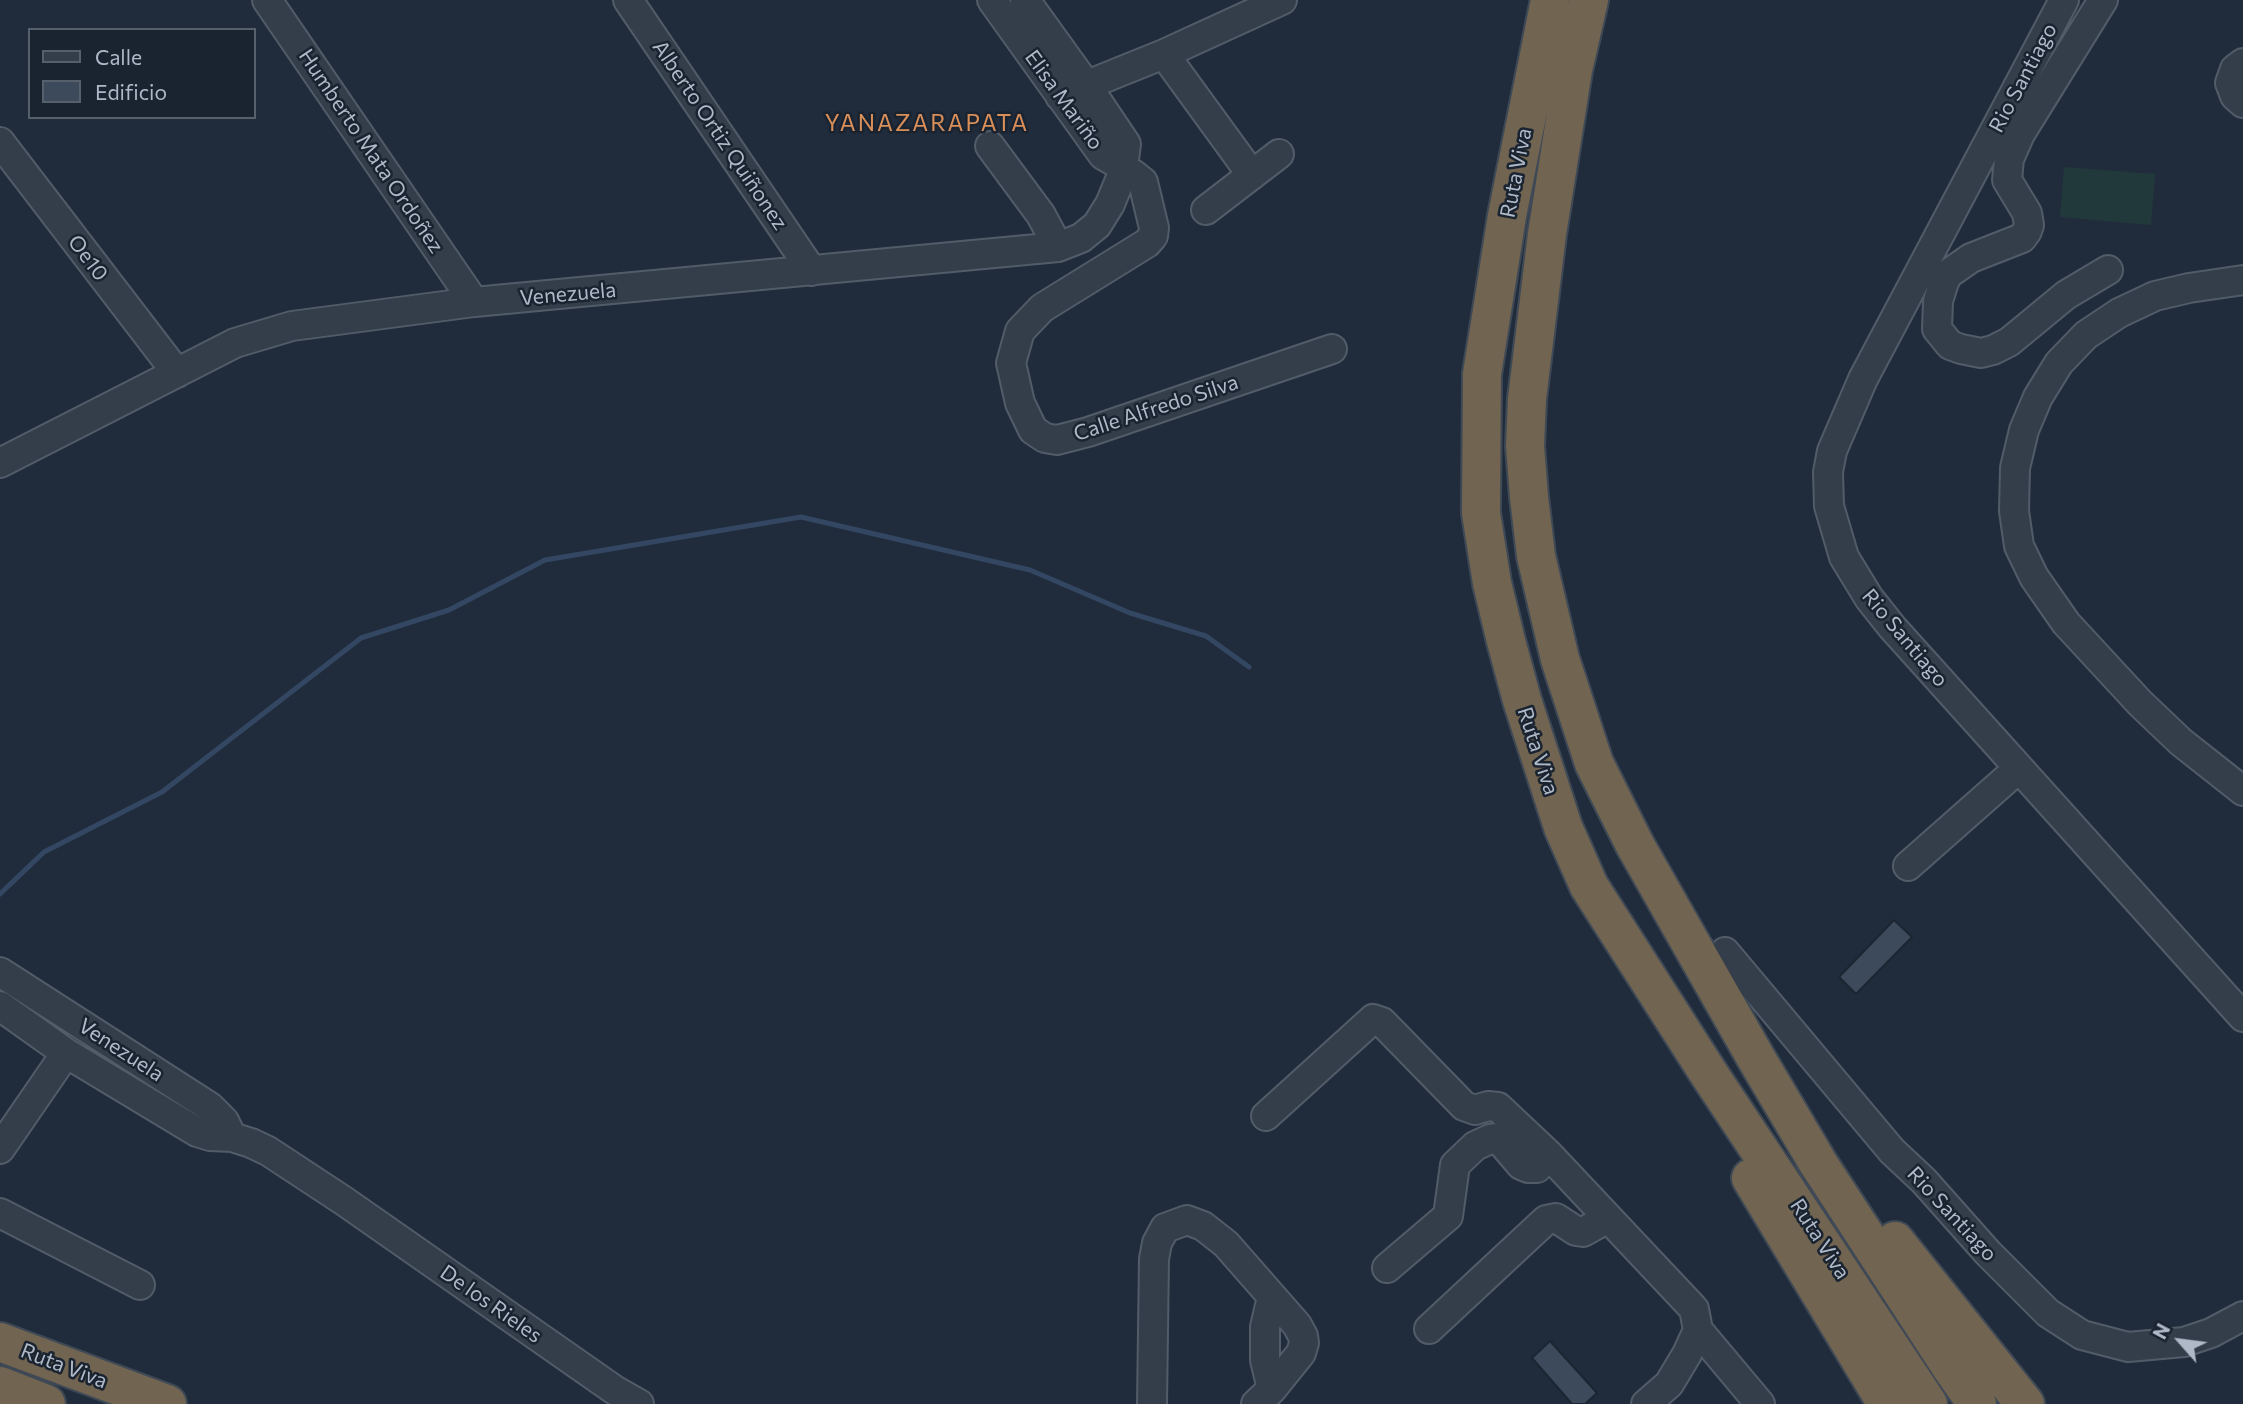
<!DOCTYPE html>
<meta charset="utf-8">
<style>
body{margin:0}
#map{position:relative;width:2243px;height:1404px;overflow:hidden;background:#202c3b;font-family:Commissioner,sans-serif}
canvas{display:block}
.legend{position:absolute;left:28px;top:28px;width:228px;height:91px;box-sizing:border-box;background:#1a2330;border:2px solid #565f6c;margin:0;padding:9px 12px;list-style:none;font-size:21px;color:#afb9c7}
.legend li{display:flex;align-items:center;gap:14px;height:35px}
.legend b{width:35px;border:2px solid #565f6c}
.north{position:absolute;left:2145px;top:1306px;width:70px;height:70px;-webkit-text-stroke:5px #1a2330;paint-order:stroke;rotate:298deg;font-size:19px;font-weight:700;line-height:28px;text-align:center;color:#afb9c7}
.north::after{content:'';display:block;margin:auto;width:24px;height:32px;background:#afb9c7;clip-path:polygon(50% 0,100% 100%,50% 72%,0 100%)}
</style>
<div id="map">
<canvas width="2243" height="1404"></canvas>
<ul class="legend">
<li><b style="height:9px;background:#343e4b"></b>Calle</li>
<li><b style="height:19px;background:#3c4a5b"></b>Edificio</li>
</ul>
<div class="north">N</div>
</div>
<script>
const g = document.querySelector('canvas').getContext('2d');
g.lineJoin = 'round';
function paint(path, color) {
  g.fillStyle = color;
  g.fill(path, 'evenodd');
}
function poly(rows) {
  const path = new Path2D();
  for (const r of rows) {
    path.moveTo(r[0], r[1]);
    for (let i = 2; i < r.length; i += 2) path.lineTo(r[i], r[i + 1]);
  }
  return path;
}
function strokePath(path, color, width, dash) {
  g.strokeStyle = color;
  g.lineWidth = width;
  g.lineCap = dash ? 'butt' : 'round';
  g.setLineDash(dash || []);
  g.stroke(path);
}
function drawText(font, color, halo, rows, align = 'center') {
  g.font = font + ' Commissioner,sans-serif';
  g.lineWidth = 5;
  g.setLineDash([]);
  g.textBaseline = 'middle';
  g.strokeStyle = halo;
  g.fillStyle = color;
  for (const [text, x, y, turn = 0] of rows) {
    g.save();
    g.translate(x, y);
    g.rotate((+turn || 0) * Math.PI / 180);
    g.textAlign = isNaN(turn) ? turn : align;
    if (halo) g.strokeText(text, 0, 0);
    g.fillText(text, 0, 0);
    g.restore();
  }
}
paint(poly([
 [2064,167,2155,174,2151,225,2060,217]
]), '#22393c');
strokePath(poly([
 [0,894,44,852,162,792,361,638,449,610,545,560,801,517,1030,570,1130,613,1206,636,1249,667]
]), '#334763', 5);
const building = poly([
 [1894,920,1912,937,1856,994,1839,977,1894,920],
 [1550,1341,1597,1393,1585,1404,1572,1404,1532,1358,1550,1341]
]);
paint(building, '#3c4a5b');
strokePath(building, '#1c2532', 2);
const minor = poly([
 [267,0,474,302],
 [628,0,812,271],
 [992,0,1103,155,1124,167],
 [2064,0,1863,379,1832,451,1828,472,1829,506,1844,557,1869,598,1892,627,2243,1017],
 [2103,0,2020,134,2009,159,2007,180,2027,213,2029,225,2027,231,2022,238,1971,258,1948,274,1944,282,1938,301,1937,329,1950,345,1961,349,1981,353,1993,350,2009,342,2066,295,2108,270],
 [1164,54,1252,175],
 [2243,63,2235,69,2230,83,2235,96,2243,103],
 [1060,96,1164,54,1282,0],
 [0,142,177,373],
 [990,146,1041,215,1058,247],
 [1122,175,1133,174,1143,182,1154,228,1153,236,1147,243,1042,308,1020,331,1011,363,1020,403,1033,430,1045,438,1057,440,1088,432,1332,349],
 [1206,210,1279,154],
 [2243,280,2189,288,2155,296,2119,313,2086,335,2059,363,2038,397,2024,430,2015,468,2014,511,2019,546,2034,577,2066,623,2140,703,2181,742,2243,791],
 [0,463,235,343,292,326,474,302,1058,247,1081,238,1097,225,1110,204,1122,175,1126,144,1087,86,1025,0],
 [1908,866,2019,768],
 [1725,952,1892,1151,1924,1181,1988,1253,2048,1313,2082,1335,2128,1347,2184,1342,2211,1333,2243,1316],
 [0,972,210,1107,224,1121,232,1137],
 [0,1006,66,1053,197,1132,210,1136,232,1137,251,1143,268,1151,344,1201,616,1391,639,1404],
 [1266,1116,1373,1019,1382,1022,1464,1106,1475,1110,1488,1106,1498,1107,1549,1155,1694,1309,1698,1330,1687,1354,1669,1384,1646,1404],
 [0,1149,66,1053],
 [0,1213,140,1285],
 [1387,1268,1448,1216,1455,1165,1475,1146,1490,1139,1498,1138,1521,1165,1528,1168,1537,1168,1549,1155],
 [1272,1297,1265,1327,1265,1360,1272,1389],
 [1429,1329,1546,1220,1556,1218,1576,1231,1583,1232,1608,1218],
 [1698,1330,1760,1404],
 [1152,1404,1154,1259,1157,1243,1165,1228,1187,1220,1203,1226,1226,1244,1297,1325,1303,1336,1304,1343,1301,1353,1272,1389,1256,1404]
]);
const highway = poly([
 [1550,0,1507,216,1482,374,1481,513,1492,583,1506,641,1522,700,1563,827,1589,886,1709,1074,1928,1404],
 [1589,0,1573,70,1547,234,1527,399,1525,446,1529,497,1536,556,1560,659,1594,763,1635,845,1756,1058,1818,1163,1949,1364,1977,1404],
 [1751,1178,1887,1404],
 [1895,1241,2025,1404],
 [0,1342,167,1404],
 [0,1386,46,1404]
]);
strokePath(minor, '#525c69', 32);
strokePath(highway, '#3f4956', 42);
strokePath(minor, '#343e4b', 28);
strokePath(highway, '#716451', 38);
drawText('21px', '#afb9c7', '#1a2330', [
 ["Rio Santiago",2023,78,-62],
 ["Elisa Mariño",1064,100,54],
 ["Alberto Ortiz Quiñonez",720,135,56],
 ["Humberto Mata Ordoñez",371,151,56],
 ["Ruta Viva",1516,173,-79],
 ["Oe10",88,258,53],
 ["Venezuela",568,294,-5],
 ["Calle Alfredo Silva",1156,408,-18],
 ["Rio Santiago",1905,638,50],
 ["Ruta Viva",1538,751,72],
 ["Venezuela",121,1050,33],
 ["Rio Santiago",1952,1214,47],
 ["Ruta Viva",1820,1239,57],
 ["De los Rieles",491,1304,35],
 ["Ruta Viva",64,1366,21]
]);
g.letterSpacing = '2px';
drawText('23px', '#d98f59', '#1a2330', [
 ["YANAZARAPATA",927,123]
]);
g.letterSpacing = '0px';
</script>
